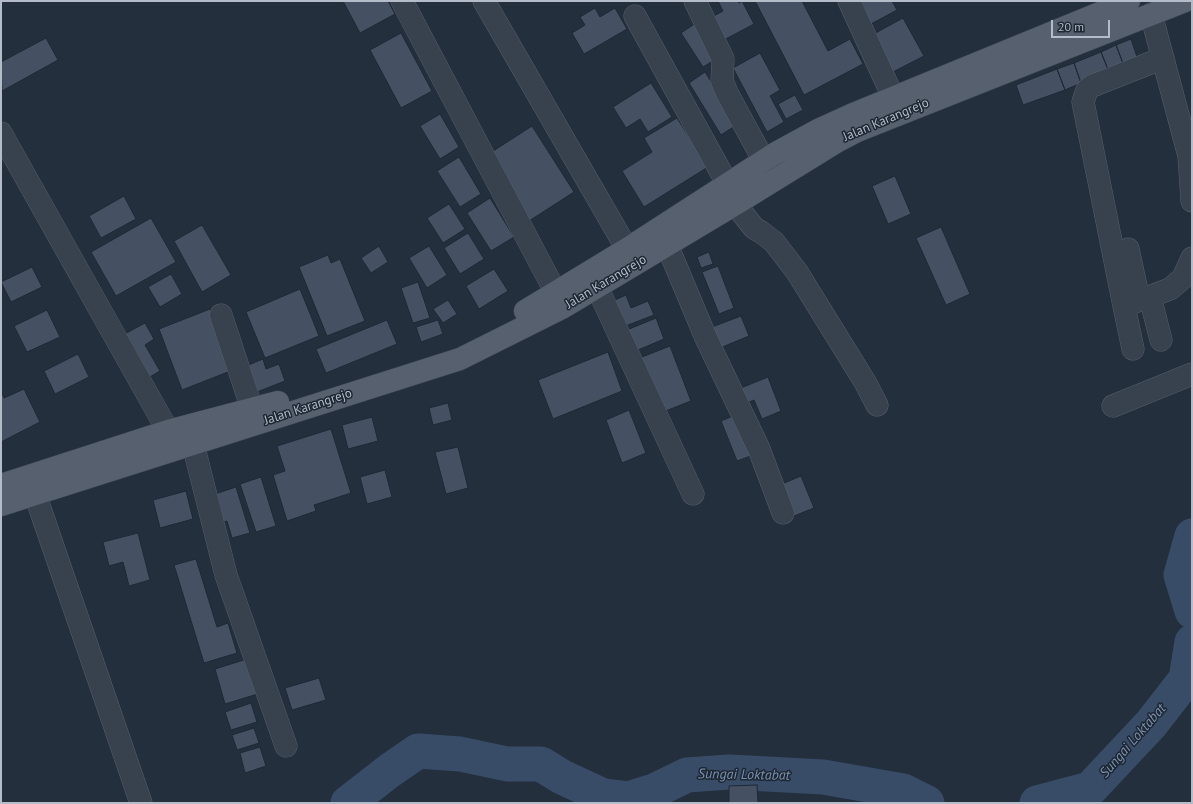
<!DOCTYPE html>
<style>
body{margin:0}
#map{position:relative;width:1193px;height:804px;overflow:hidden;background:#242f3e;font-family:"PT Sans",sans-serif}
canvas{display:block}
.frame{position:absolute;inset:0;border:2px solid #b4bcc9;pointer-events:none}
.scale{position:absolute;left:1051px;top:20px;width:59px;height:18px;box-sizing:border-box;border:2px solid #b4bcc9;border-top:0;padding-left:5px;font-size:12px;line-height:14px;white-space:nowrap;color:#b4bcc9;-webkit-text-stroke:3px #1d2633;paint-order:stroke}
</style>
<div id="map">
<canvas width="1193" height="804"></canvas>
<div class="frame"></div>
<div class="scale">20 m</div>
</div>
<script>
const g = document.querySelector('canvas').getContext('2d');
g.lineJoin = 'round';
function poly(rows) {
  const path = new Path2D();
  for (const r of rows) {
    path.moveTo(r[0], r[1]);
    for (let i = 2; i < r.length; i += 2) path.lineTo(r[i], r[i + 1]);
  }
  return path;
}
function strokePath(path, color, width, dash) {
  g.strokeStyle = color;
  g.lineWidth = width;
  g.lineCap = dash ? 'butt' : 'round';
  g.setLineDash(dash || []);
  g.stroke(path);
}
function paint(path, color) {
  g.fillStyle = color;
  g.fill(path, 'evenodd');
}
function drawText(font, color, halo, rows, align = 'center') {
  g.font = font + ' "PT Sans",sans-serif';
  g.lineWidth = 3;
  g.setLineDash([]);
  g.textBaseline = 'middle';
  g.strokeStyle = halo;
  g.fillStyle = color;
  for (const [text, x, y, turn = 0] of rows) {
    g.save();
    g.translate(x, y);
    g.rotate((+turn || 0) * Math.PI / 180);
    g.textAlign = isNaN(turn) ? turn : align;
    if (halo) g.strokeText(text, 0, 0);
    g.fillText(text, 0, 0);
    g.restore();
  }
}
strokePath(poly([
 [1192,536,1181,575,1192,611],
 [348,803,389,771,418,751,460,754,507,764,541,764,562,777,603,796,628,799,654,791,687,775,729,772,823,777,903,791,927,803],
 [1037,803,1090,789,1151,724,1186,679,1192,642]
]), '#394c67', 35);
const building = poly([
 [343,1,388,1,395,14,360,33,343,1],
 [718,1,738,1,739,3,742,1,754,24,722,41,710,18,723,11,718,1],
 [755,1,802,1,828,51,850,39,863,64,804,95,755,1],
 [858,1,892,1,897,10,871,24,858,1],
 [595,8,600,17,615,8,627,29,584,54,572,33,585,25,580,17,595,8],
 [903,18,924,56,891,73,872,35,903,18],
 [696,23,718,58,703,67,681,33,696,23],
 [401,33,432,91,401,108,370,50,401,33],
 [46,38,58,60,2,91,1,62,46,38],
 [1131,39,1138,60,1124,66,1116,45,1131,39],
 [1116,45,1124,66,1109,72,1101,52,1116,45],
 [1101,52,1109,72,1081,83,1074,63,1101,52],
 [760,53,780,90,770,96,784,122,767,132,733,68,760,53],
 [1074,63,1081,83,1065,90,1057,69,1074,63],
 [1057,69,1065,90,1023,105,1016,85,1057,69],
 [705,72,738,124,721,135,689,83,705,72],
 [651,83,672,117,648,132,640,119,626,128,613,107,651,83],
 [795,95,803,110,786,119,778,104,795,95],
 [440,114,459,147,440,159,420,126,440,114],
 [677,118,708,167,644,207,622,171,652,152,644,138,677,118],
 [532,126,574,192,529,221,487,155,532,126],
 [459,157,481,194,460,207,437,171,459,157],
 [895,176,911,214,888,224,872,186,895,176],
 [124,196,136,219,101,238,89,216,124,196],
 [490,198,514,237,491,251,467,213,490,198],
 [449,204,465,229,443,243,427,218,449,204],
 [151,218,176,262,116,296,91,252,151,218],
 [202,225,231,275,202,292,174,241,202,225],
 [941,227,970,294,946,305,916,238,941,227],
 [468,233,484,259,460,274,444,248,468,233],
 [379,246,388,262,371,273,361,258,379,246],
 [429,246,447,275,427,288,409,258,429,246],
 [709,252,713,264,701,268,697,257,709,252],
 [328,255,331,263,340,259,365,321,327,336,299,267,328,255],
 [718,266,734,308,719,314,702,272,718,266],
 [32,267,42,287,11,302,1,282,32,267],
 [494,269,508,291,479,309,466,286,494,269],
 [171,274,182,294,160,307,148,287,171,274],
 [418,282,430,318,413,323,401,288,418,282],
 [300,289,319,336,265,358,246,312,300,289],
 [626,295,631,308,648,301,654,315,618,329,608,303,626,295],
 [448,300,457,314,443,323,433,309,448,300],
 [210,309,233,370,182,390,159,329,210,309],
 [47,310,60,337,27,352,14,326,47,310],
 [741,316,749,336,720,348,712,327,741,316],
 [656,318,664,339,631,353,622,332,656,318],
 [387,320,397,344,326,373,316,349,387,320],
 [438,320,443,334,421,342,416,327,438,320],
 [145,323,154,339,145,345,160,371,143,381,119,337,145,323],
 [670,346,691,401,658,414,637,359,670,346],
 [608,352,622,391,553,419,538,380,608,352],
 [78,354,89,377,55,394,44,371,78,354],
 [263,359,266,369,279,364,285,381,257,392,246,366,263,359],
 [768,377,781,411,762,419,754,400,742,405,736,390,768,377],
 [24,389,40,422,1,442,1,391,4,398,24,389],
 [448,403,452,420,433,425,429,408,448,403],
 [629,410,646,453,622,463,606,420,629,410],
 [740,413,756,454,737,461,721,421,740,413],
 [372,417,378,441,348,449,342,425,372,417],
 [331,429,351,493,314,505,316,511,287,521,273,475,285,471,277,446,331,429],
 [458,447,468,488,446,494,435,452,458,447],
 [385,470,392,497,367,504,360,477,385,470],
 [801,476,814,508,789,518,777,486,801,476],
 [261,477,276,526,256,532,240,484,261,477],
 [236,487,250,533,232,538,227,521,220,523,212,495,236,487],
 [186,491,193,519,160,528,153,500,186,491],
 [138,533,150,580,129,586,123,562,109,566,103,542,138,533],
 [196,559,217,627,228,623,237,653,204,663,174,565,196,559],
 [250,658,261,693,225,704,215,669,250,658],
 [319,678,326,700,292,710,285,688,319,678],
 [251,703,257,722,231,730,225,712,251,703],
 [254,728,259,743,237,750,232,735,254,728],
 [260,747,266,766,245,773,240,753,260,747],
 [757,785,758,803,729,803,729,786,757,785]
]);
paint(building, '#455162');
strokePath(building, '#1f2835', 1);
const minor = poly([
 [402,1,556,293],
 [484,1,627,249],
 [695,1,723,59,722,81,727,93,764,161],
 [849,1,893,97],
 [1151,14,1189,156,1192,201],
 [635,16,728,185],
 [1,133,168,431],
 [735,204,754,228,761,232,774,242,797,272,865,382,877,405],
 [667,245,706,338,759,449,783,513],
 [1128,249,1139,300],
 [597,287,693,494],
 [1150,297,1161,340],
 [1124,306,1083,102,1087,90,1092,86,1163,58],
 [221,315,252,409],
 [1133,349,1124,306,1170,289,1183,278,1192,258],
 [1113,406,1192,374],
 [193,444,226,575,286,746],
 [35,494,141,803]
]);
const major = poly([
 [525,311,627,249,774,154,818,130,851,115,1129,1],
 [1,485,168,431,278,402],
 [1,505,460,359,562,308,739,202,838,141,857,131,1185,1]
]);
strokePath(minor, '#565f6c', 23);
strokePath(major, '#414a57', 23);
strokePath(minor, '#38414e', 22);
strokePath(major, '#56606e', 22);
drawText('13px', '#b4bcc9', '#1d2633', [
 ["Jalan Karangrejo",886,120,-23],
 ["Jalan Karangrejo",606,282,-31],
 ["Jalan Karangrejo",308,407,-18]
]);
drawText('italic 14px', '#7c92b1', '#1d2633', [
 ["Sungai Loktabat",1133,741,-49],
 ["Sungai Loktabat",744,775,1]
]);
</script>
